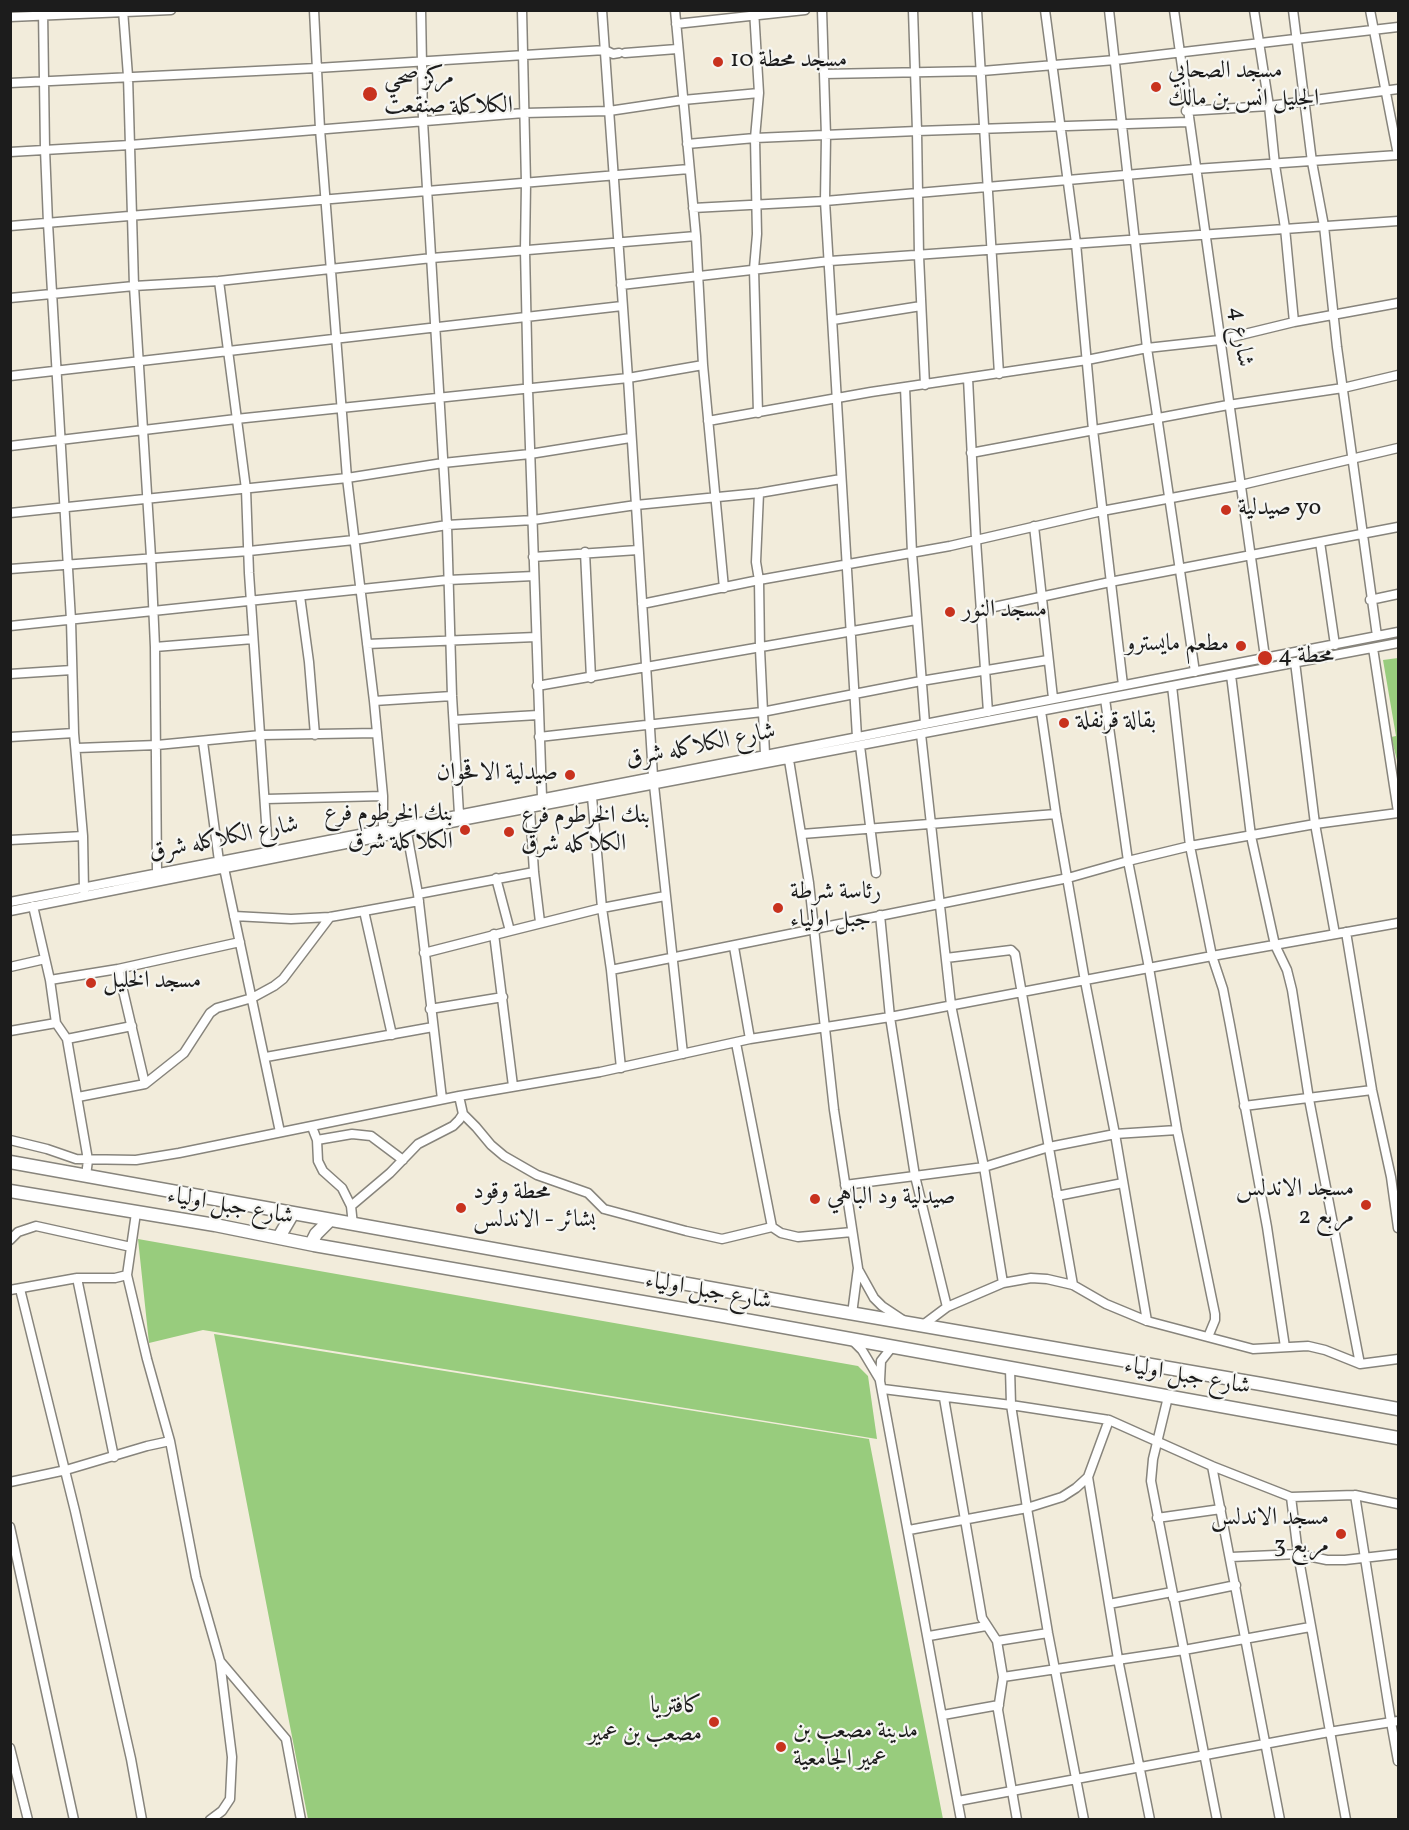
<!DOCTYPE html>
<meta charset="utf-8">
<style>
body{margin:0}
#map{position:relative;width:1409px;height:1830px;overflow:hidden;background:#f2ecdb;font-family:Vollkorn,serif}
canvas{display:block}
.frame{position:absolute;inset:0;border:12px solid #1c1c1c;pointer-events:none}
</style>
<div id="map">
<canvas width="1409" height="1830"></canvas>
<div class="frame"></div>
</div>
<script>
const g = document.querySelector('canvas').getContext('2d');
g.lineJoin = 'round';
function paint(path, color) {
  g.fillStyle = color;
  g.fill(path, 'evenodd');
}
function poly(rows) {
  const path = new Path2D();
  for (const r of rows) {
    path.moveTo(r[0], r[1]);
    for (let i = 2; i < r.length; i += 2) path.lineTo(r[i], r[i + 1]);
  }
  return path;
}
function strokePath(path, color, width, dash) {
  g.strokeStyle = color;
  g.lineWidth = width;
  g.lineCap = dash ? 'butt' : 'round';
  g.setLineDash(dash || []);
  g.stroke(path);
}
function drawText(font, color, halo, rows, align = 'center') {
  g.font = font + ' Vollkorn,Amiri,serif';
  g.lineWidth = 4.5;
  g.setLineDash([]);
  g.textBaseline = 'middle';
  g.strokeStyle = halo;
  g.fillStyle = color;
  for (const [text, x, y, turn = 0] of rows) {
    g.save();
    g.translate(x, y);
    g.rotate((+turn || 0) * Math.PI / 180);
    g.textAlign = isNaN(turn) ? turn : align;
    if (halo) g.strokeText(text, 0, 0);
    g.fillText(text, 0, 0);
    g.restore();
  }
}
paint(poly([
 [1398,658,1398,764,1391,737,1396,736,1383,660],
 [138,1239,858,1366,868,1376,877,1439,203,1330,149,1343],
 [214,1334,869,1439,943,1819,308,1819]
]), '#98cc7d');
const minor = poly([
 [43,10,45,149,48,223,71,620,74,733,83,836,84,891],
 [123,10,128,76,134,286,151,557,155,647,157,872],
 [314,10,320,129,347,478,374,701,383,796,383,829],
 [421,10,423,121,447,525,452,696,459,814],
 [522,10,526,183,525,250,528,389,542,797],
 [602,10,628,378,653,776],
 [675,10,696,236,703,365,724,588],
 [754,10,759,93,755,138,757,234,754,269,758,413],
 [822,10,826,136,825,201,857,737],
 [913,10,917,131,919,256,925,385],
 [977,10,999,374],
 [1045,10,1076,243,1093,430,1123,685],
 [1109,10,1147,348,1195,672],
 [1174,10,1266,664],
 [1254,10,1269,106,1275,165,1285,228,1294,322],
 [1293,10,1312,162,1324,226,1337,347,1377,636],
 [1370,10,1398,155],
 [10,17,171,10],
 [676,24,805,10],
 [625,53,677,49],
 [824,74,982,71,1115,60,1398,27],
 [10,83,317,68,605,50,613,54,619,53],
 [1186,111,1269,106,1398,89],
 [687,144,755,138,917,131,1188,122],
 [10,152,130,145,524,113,609,111,683,100,759,93],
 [693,208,825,201,1195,169,1398,155],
 [10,226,689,169],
 [219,281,246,489,249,573,268,851],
 [621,285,830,261,1398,221],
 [10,298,134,286,219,281,432,258,696,236],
 [833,320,921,306],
 [10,376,622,306],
 [968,378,976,540,988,712],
 [905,387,912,553,925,723],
 [708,421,871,392,1087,360,1147,348,1220,340,1294,322,1398,303],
 [10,446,236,419,628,378,703,365],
 [971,453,1228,405,1343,388,1398,375],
 [759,493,756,562,759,580,760,649,765,754],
 [10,513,347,478,443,463,530,454,630,438],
 [1034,526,1053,698],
 [1320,542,1335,645],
 [585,552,591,678],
 [533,557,638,550],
 [10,569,249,551,354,540,447,525,533,520,636,505,759,493,841,479],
 [300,596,309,662,315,735],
 [1370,600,1398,594],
 [642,604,759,580,950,546,1102,511,1241,485,1398,448],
 [980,610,1110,582,1398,527],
 [10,626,448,580,534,576],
 [367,644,536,637],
 [155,647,253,639],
 [1373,648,1398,812],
 [1295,662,1315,824,1335,934],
 [10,674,72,670],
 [1231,675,1251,836,1275,945,1287,970,1292,990,1309,1099,1360,1364],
 [537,686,916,620],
 [1172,686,1190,846,1212,956,1223,989,1230,1025,1267,1227,1285,1347],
 [1105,699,1128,861,1149,968,1177,1130,1215,1314,1215,1320,1208,1337],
 [374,701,452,696],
 [1041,711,1056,814,1085,981,1115,1134,1147,1321],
 [454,720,538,715],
 [921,734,951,1005,984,1167,1003,1283],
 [10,737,74,733],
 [539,737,762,712,921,681,1048,660],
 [203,742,219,861],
 [860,746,876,873],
 [77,748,157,745,261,735,377,733],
 [789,760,809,883,834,1110,858,1268,852,1314],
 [654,785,683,1054],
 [592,797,602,908,611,970,621,1068],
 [266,799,383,796],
 [530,810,534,872,540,922],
 [407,833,418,894,442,1099],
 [802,834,1056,814],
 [10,840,83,836],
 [224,868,280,1132],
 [418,894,534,872],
 [10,902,1398,632],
 [33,906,50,980,56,1023,67,1039,88,1160,86,1176],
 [10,911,461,821,1398,643],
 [880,915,890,1017,915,1176,947,1307],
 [234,916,291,919,330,917,364,911],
 [510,931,602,908,665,896],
 [1346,932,1372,1090,1391,1177,1398,1228],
 [494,934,513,1086],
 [734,947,750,1039],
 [424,953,510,931,496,878],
 [946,958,1011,950,1015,954,1073,1285],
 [10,967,45,959],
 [118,969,145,1084],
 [611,970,1068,878,1128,861,1190,846,1315,824,1398,813],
 [50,980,118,969,240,942],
 [430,1009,503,997],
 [10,1031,56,1023],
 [392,1035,364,911,419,901],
 [67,1039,132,1026],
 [736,1043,772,1227],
 [266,1057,433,1027],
 [78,1097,145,1084,184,1053,210,1013,217,1008,252,998,274,986,283,979,330,917],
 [1244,1106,1372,1090],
 [463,1114,476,1127,491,1145,504,1156,537,1175,588,1193,604,1209,686,1231,722,1239,772,1227,781,1233,798,1237,852,1232],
 [312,1127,317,1140,318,1161,323,1171,342,1188,351,1206,353,1225],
 [10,1140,47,1149,76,1159,136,1160,179,1153,459,1096,600,1072,750,1039,890,1017,1212,956,1398,923],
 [317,1140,352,1134,371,1136,403,1160],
 [845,1185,984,1167,1049,1147,1115,1134,1177,1130],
 [1057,1196,1123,1183],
 [351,1206,390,1173,418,1144,453,1126,459,1120,463,1114,459,1096],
 [136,1213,127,1275,147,1359,170,1441,196,1577,220,1661,232,1757,230,1799,222,1811,210,1820],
 [10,1240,18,1232,36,1226,131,1247],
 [859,1271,874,1298,882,1306,903,1320],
 [77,1278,114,1457],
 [20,1289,75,1511,131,1759,142,1820],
 [10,1290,77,1278,115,1278,127,1275],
 [923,1325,947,1307,1003,1283,1031,1278,1047,1279,1073,1285,1106,1304,1147,1321,1253,1349,1308,1346,1325,1350,1360,1364,1398,1359],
 [852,1340,862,1350,880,1380],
 [892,1347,881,1361,880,1381,961,1820],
 [1010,1368,1011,1405,1027,1508,1048,1633,1084,1820],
 [883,1389,1011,1405,1109,1420,1212,1466,1291,1497,1355,1495,1398,1504],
 [1168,1397,1153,1459,1151,1481,1217,1820],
 [944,1398,982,1618,997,1641,1003,1677,998,1710,1017,1820],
 [1212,1466,1280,1820],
 [1088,1477,1118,1659,1150,1820],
 [10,1482,66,1470,147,1446,170,1441],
 [1355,1495,1391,1722,1398,1761],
 [1291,1497,1298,1554,1346,1820],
 [1157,1518,1221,1509],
 [10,1527,74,1820],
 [909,1530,1027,1508,1062,1497,1076,1488,1088,1477,1109,1420],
 [1231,1557,1298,1554,1327,1560,1345,1560,1398,1554],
 [1173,1598,1236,1585],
 [1109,1604,1172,1592],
 [929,1636,986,1626],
 [997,1641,1048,1633],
 [220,1661,286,1739,301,1820],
 [1003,1677,1184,1650,1310,1627],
 [943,1715,999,1705],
 [10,1748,28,1820],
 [958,1801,1329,1732,1398,1721]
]);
const highway = poly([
 [10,1162,815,1307,1261,1384,1398,1409],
 [10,1191,215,1225,314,1245,723,1316,1398,1438],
 [279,1237,293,1213],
 [311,1244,316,1234,330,1220]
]);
strokePath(minor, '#87847c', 11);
strokePath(highway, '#87847c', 15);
strokePath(minor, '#fff', 8);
strokePath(highway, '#fff', 12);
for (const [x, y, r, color] of [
 [718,62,6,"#c8321e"],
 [1156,87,6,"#c8321e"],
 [370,94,8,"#c8321e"],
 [1226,510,6,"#c8321e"],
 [950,612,6,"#c8321e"],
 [1241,646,6,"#c8321e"],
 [1265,658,8,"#c8321e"],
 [1064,723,6,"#c8321e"],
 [570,775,6,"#c8321e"],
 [465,830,6,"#c8321e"],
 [509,832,6,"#c8321e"],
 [778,908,6,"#c8321e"],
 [91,983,6,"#c8321e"],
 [815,1199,6,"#c8321e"],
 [1366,1205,6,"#c8321e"],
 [461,1208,6,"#c8321e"],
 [1341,1534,6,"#c8321e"],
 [714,1722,6,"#c8321e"],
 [781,1747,6,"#c8321e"]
]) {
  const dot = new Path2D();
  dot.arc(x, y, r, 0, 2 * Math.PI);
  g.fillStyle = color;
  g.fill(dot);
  strokePath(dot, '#f6f6f2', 2);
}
drawText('24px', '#1c1c1c', '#f6f6f2', [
 ["مسجد محطة 10",730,62],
 ["مسجد الصحابي",1168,73],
 ["الجليل انس بن مالك",1168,101],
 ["مركز صحي",384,80],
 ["الكلاكلة صنقعت",384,108],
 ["صيدلية yo",1238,510],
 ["مسجد النور",962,612],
 ["مطعم مايسترو",1229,646,"right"],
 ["محطة 4",1278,658],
 ["بقالة قرنفلة",1076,723],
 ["صيدلية الاقحوان",558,775,"right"],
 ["بنك الخرطوم فرع",453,816,"right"],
 ["الكلاكلة شرق",453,844,"right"],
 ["بنك الخرطوم فرع",521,818],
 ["الكلاكله شرق",521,846],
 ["رئاسة شرطة",790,894],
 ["جبل اولياء",790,922],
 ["مسجد الخليل",103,983],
 ["مسجد الاندلس",1354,1191,"right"],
 ["مربع 2",1354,1219,"right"],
 ["محطة وقود",473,1194],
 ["بشائر - الاندلس",473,1222],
 ["صيدلية ود الباهي",827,1199],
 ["مسجد الاندلس",1329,1520,"right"],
 ["مربع 3",1329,1548,"right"],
 ["كافتريا",702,1708,"right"],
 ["مصعب بن عمير",702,1736,"right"],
 ["مدينة مصعب بن",793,1733],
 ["عمير الجامعية",793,1761]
], 'left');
drawText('24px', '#1c1c1c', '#f6f6f2', [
 ["شارع 4",1239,337,82],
 ["شارع الكلاكله شرق",701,747,-11],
 ["شارع الكلاكله شرق",224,840,-11],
 ["شارع جبل اولياء",230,1208,10],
 ["شارع جبل اولياء",708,1293,10],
 ["شارع جبل اولياء",1187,1378,10]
]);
</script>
